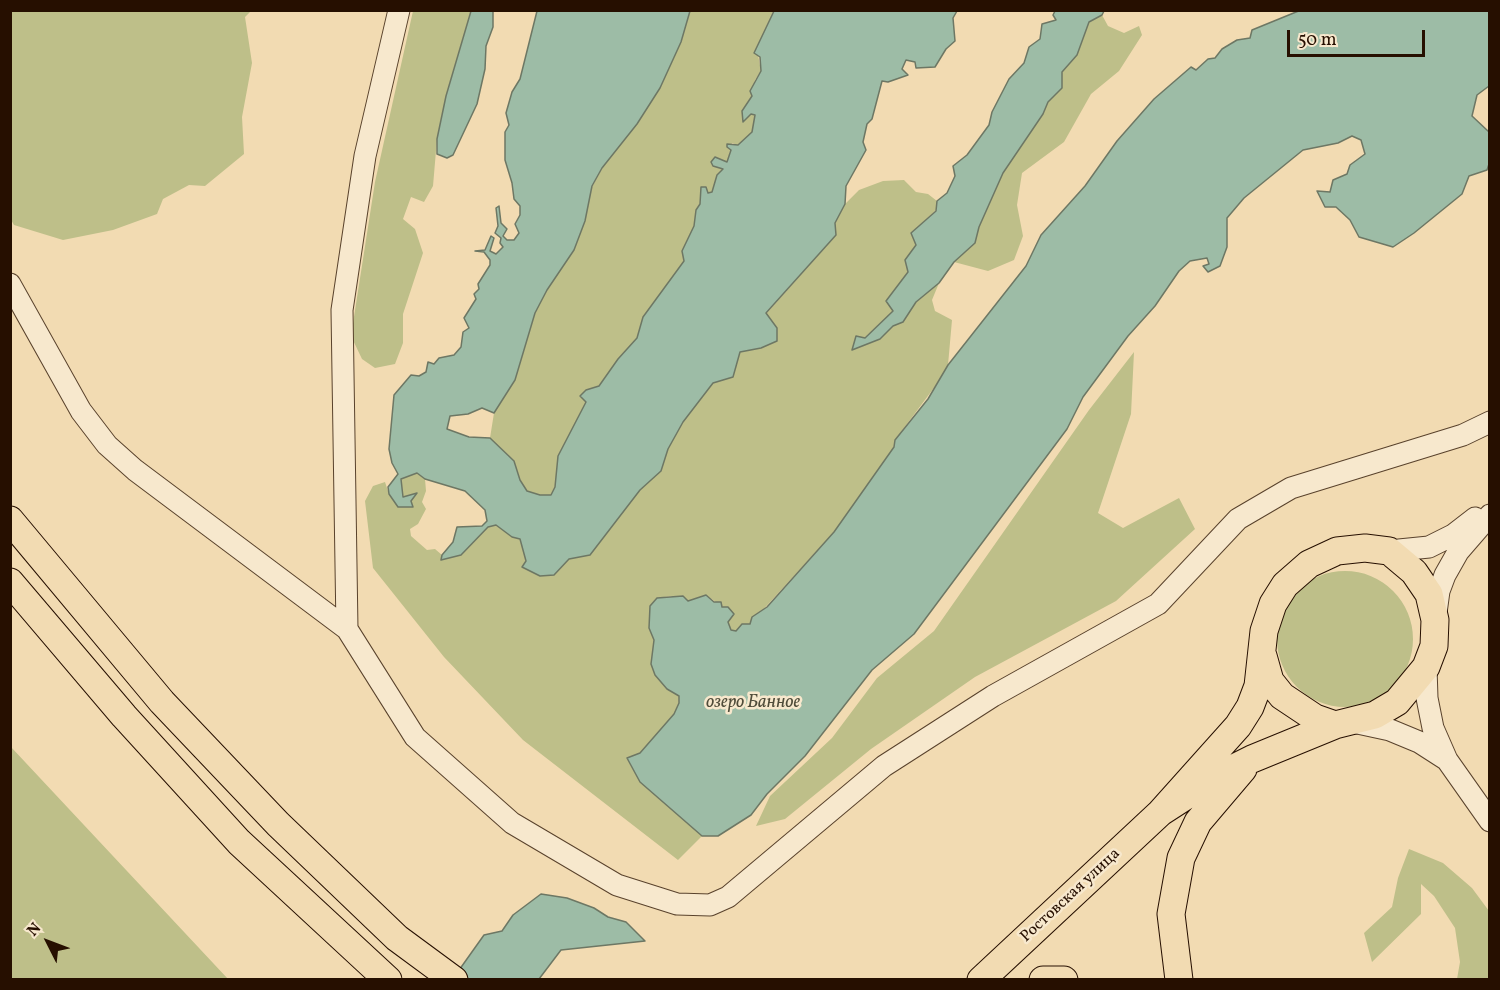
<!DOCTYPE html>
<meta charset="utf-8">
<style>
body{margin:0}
#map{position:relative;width:1500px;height:990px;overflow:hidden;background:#f2dbb2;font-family:Vollkorn,serif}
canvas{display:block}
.frame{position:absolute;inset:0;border:12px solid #260f00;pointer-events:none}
.north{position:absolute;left:18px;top:912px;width:60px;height:60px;-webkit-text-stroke:4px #f7e8cd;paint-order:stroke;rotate:312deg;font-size:16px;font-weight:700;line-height:24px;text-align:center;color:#260f00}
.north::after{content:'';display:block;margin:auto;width:21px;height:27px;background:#260f00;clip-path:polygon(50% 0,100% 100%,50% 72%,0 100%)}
.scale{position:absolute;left:1287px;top:30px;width:138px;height:27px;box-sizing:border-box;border:3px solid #260f00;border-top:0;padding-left:8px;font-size:18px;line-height:21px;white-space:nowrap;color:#260f00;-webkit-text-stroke:4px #f7e8cd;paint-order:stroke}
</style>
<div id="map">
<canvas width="1500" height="990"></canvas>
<div class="frame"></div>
<div class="north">N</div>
<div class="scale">50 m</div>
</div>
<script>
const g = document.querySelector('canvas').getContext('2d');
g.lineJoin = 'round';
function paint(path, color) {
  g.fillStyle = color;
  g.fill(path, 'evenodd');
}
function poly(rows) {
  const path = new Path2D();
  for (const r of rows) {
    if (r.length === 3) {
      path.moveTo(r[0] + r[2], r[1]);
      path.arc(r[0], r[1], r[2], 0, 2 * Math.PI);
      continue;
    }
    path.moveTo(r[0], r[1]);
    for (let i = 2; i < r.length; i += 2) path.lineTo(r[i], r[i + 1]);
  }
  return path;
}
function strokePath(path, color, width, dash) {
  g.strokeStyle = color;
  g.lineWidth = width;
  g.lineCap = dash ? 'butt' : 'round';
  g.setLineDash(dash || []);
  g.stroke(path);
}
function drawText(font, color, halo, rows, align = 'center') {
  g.font = font + ' Vollkorn,serif';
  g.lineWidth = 5;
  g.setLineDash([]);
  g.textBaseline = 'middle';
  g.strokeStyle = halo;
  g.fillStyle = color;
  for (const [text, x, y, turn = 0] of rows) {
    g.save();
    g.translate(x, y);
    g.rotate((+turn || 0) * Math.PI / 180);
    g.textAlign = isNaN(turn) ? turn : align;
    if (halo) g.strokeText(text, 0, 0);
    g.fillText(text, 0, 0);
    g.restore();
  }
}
paint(poly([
 [11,10,251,11,245,17,252,63,242,117,244,154,205,186,189,185,163,199,157,214,113,230,63,240,14,225,10,218],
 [413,11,471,11,446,96,437,139,433,186,424,202,411,197,403,219,415,229,423,253,403,314,403,343,395,364,375,368,362,359,351,336,375,182],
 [690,11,774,11,757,49,761,71,755,80,752,96,742,111,743,121,751,114,755,115,755,122,752,132,743,142,738,145,732,143,727,163,715,157,723,168,717,175,712,192,700,193,700,204,694,226,682,251,684,261,643,317,637,338,618,359,599,386,593,388,558,456,555,487,551,495,540,495,527,491,520,480,514,461,490,438,494,413,515,380,535,313,547,290,574,250,585,221,592,187,604,165,660,88,681,42],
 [1102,15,1108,26,1124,33,1139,26,1142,35,1119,71,1091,94,1064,142,1022,173,1017,205,1023,236,1014,260,988,271,954,262,975,243,979,227,1003,173,1043,114,1048,102,1062,88,1062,72,1077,55,1089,22],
 [904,180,916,192,928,194,937,201,936,210,912,233,916,245,905,260,908,272,899,284,894,311,852,349,880,339,893,326,903,321,916,302,939,283,932,300,935,311,952,320,948,365,942,377,895,440,894,447,834,532,750,624,736,631,731,630,728,622,733,614,706,595,688,601,671,596,657,598,650,606,649,628,654,640,651,664,655,675,667,689,679,696,679,703,674,714,640,753,627,758,640,782,702,836,678,860,523,740,444,657,373,568,365,501,373,486,385,482,389,494,396,502,413,506,411,501,416,493,403,497,401,479,417,473,425,479,426,491,422,502,426,509,418,524,410,529,411,536,427,550,435,549,442,555,442,560,461,555,488,527,496,525,512,537,520,539,526,561,522,567,554,575,569,559,590,555,640,490,661,471,668,449,683,421,713,383,733,377,740,352,761,348,777,328,766,314,836,235,834,223,845,204,859,190,883,181],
 [1134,352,1131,414,1098,513,1123,528,1179,498,1195,529,1116,601,975,677,871,749,785,819,756,826,770,796,832,738,877,678,934,631,1089,410],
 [1345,639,68],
 [10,747,11,747,228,979,11,979],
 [1409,849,1443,863,1472,888,1489,911,1489,979,1457,979,1460,962,1455,928,1434,896,1421,884,1421,914,1372,962,1364,933,1392,907,1398,878]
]), '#bebf89');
const water = poly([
 [1301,10,1489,11,1489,86,1477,95,1472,116,1489,132,1489,164,1487,170,1469,176,1462,194,1414,233,1393,247,1359,237,1350,220,1336,207,1325,207,1317,191,1330,192,1333,180,1347,174,1350,165,1365,154,1361,140,1352,136,1338,143,1303,150,1244,198,1227,218,1227,247,1220,266,1208,272,1203,266,1209,264,1207,258,1190,261,1179,271,1155,306,1128,336,1083,397,1067,429,914,634,872,670,805,756,767,794,751,815,718,836,702,836,640,782,627,758,640,753,674,714,679,703,679,696,667,689,655,675,651,664,654,640,649,628,650,606,657,598,683,596,688,601,706,595,714,602,721,602,722,607,728,607,734,614,728,622,731,630,736,631,742,624,750,624,752,617,767,607,834,532,894,447,895,440,928,399,948,365,1026,266,1041,235,1085,186,1117,141,1154,99,1191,67,1196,70,1208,59,1215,58,1222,49,1237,40,1250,38,1252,30,1301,10],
 [471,11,493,11,493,27,486,46,485,69,477,104,453,155,447,158,437,154,437,139,446,96,471,11],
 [537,11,690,11,681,42,660,88,637,124,602,168,592,186,585,221,574,250,547,290,535,313,515,380,494,413,482,408,468,414,450,416,447,429,469,437,490,438,514,461,520,480,527,491,540,495,551,495,555,487,558,456,586,402,580,396,586,390,599,386,618,359,637,338,643,317,684,261,682,251,694,226,696,210,700,204,701,187,706,187,708,193,712,192,717,175,723,169,713,166,711,162,715,157,727,162,731,150,727,147,727,144,738,145,752,132,755,115,751,114,743,122,742,111,752,96,750,91,761,71,760,57,754,53,774,11,957,11,953,18,955,41,946,49,935,67,916,68,915,62,906,60,902,69,908,75,888,82,882,81,872,119,867,124,863,142,866,150,846,186,845,204,835,223,836,235,766,313,777,328,777,341,761,348,740,352,733,377,713,383,683,422,668,449,661,471,640,490,590,555,569,559,554,575,540,576,522,567,526,561,520,539,512,537,496,525,488,527,461,555,441,560,442,555,453,542,457,527,482,526,487,521,485,510,465,491,425,479,417,473,401,479,403,497,417,493,411,501,413,507,398,507,389,494,388,487,398,474,392,463,389,449,394,395,411,375,419,376,426,372,428,362,434,364,439,358,454,355,461,347,463,332,469,328,464,318,476,299,474,294,479,289,478,284,490,265,490,260,484,252,475,251,485,250,491,236,494,238,490,251,496,254,503,247,500,243,501,238,495,233,498,226,496,208,499,206,501,223,507,229,503,236,507,240,514,240,519,233,515,224,520,215,520,206,514,199,512,183,505,160,505,132,509,125,506,113,512,92,520,79,537,11],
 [1055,11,1104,11,1102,15,1089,22,1077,55,1062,72,1062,88,1048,102,1043,114,1003,173,979,227,975,243,954,262,939,283,916,302,903,322,893,326,880,339,852,350,856,336,865,338,893,311,886,301,908,272,905,260,916,245,911,233,936,211,937,201,947,193,955,176,953,166,967,155,989,125,992,112,1009,79,1024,63,1029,47,1040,39,1042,24,1056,20,1053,15,1055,11],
 [541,894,567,898,594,908,608,917,626,922,645,941,561,950,539,979,452,980,484,935,502,931,513,915,541,894]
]);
paint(water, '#9dbca6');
strokePath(water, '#6d7764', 1.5);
const minor = poly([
 [399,10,365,156,342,310,347,629,415,737,512,823,617,885,677,904,710,905,728,897,884,766,993,696,1158,604,1238,519,1291,488,1463,435,1490,422],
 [10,284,81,411,107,445,135,470,347,629],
 [1389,551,1429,547,1453,535,1475,518],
 [1436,613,1439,591,1445,575,1458,552,1490,515],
 [1426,667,1427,698,1433,728,1447,760,1490,821],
 [1353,722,1390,730,1419,742,1447,760]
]);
const major = poly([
 [10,520,162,702,278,824,397,938,454,980],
 [10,582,124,716,239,842,388,980],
 [1263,656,1270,681,1282,696,1315,718,1335,725],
 [981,980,1161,812,1238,726,1250,707,1258,686,1264,631,1273,604,1285,585,1309,564,1337,551,1365,548,1389,551,1414,572,1429,594,1435,620,1434,646,1426,667,1397,702,1375,715,1335,725,1252,759,1212,779,1161,812],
 [1043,980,1064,980],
 [1179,980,1171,914,1181,858,1198,822,1243,769]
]);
strokePath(minor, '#59422c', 23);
strokePath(major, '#260f00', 29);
strokePath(minor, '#f7e8cd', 21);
strokePath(major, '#f2dbb2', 27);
drawText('16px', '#260f00', '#f7e8cd', [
 ["Ростовская улица",1071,896,-43]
]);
drawText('italic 18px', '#504c3a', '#f7e8cd', [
 ["озеро Банное",753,704]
]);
</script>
